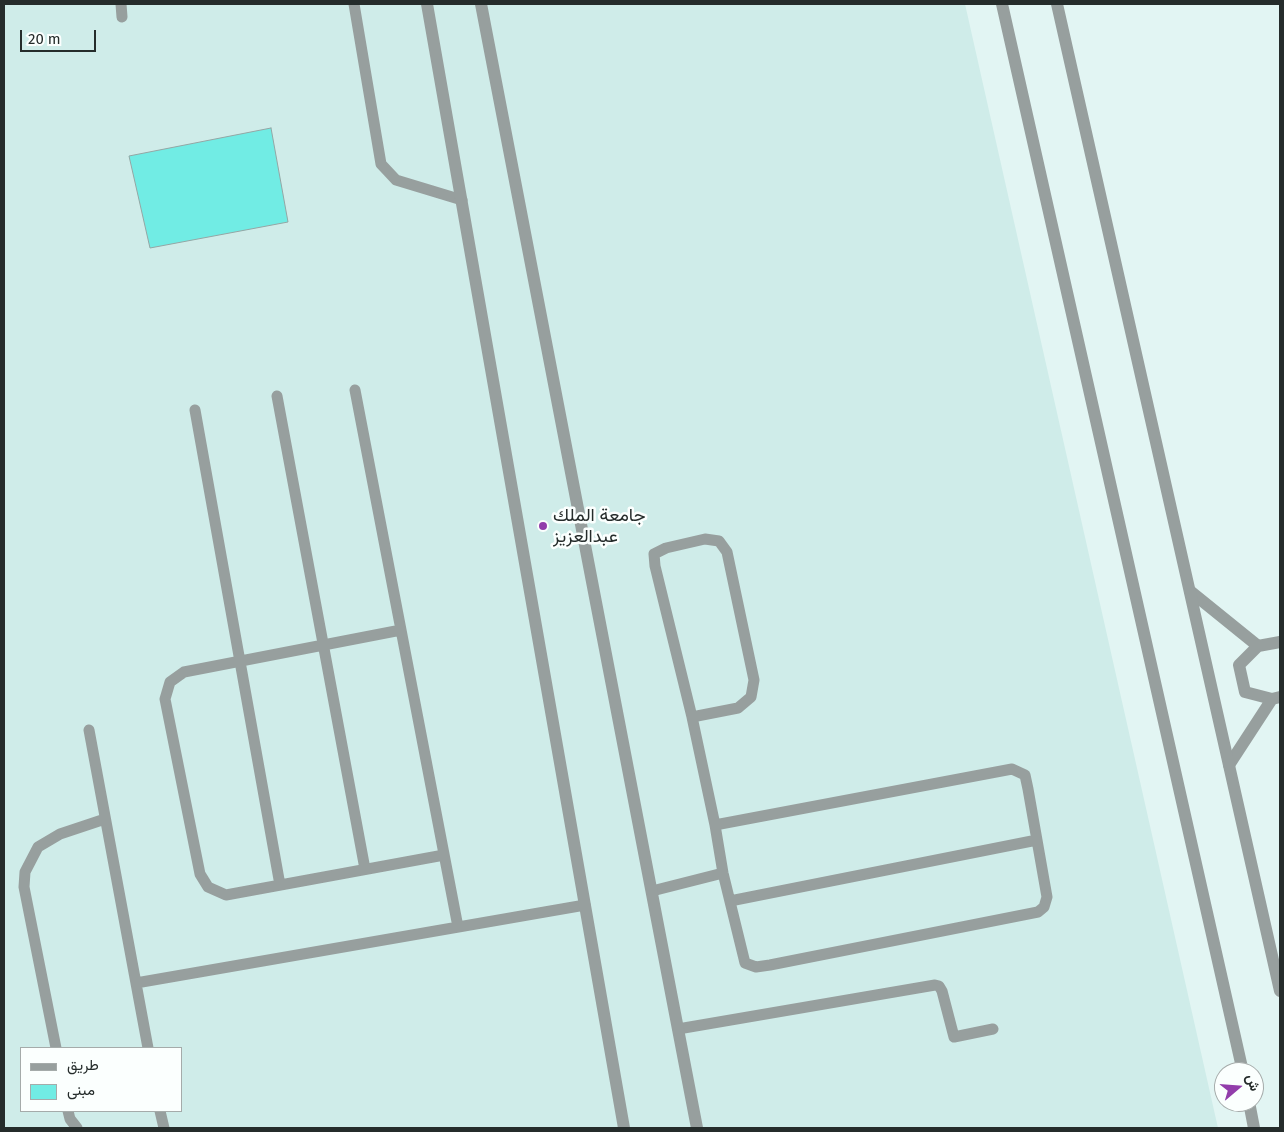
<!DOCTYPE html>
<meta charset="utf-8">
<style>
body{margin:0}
#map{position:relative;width:1284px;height:1132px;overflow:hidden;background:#e2f5f3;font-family:"Fira Sans",Vazirmatn,sans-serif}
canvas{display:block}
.frame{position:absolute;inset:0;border:5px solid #252c2b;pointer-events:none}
.legend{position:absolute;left:20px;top:1047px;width:162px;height:65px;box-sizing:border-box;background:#fbfffe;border:1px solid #a5abaa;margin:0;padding:6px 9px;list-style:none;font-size:15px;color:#252c2b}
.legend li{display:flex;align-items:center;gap:10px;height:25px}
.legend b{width:25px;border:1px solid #a5abaa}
.north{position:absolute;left:1214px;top:1062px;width:50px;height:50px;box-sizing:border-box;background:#fbfffe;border:1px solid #a5abaa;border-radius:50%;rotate:72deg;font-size:14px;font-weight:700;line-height:20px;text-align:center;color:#252c2b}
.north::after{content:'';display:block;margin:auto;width:18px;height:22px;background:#923dab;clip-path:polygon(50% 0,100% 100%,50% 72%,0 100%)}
.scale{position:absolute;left:20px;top:30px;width:76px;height:22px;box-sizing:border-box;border:2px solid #252c2b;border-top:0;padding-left:6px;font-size:15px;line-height:18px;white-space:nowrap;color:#252c2b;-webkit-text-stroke:4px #fbfffe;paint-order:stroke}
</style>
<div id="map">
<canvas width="1284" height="1132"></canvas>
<div class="frame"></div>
<ul class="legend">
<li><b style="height:6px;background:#979f9e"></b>طريق</li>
<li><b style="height:14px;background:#71ece4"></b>مبنى</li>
</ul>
<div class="north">ش</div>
<div class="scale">20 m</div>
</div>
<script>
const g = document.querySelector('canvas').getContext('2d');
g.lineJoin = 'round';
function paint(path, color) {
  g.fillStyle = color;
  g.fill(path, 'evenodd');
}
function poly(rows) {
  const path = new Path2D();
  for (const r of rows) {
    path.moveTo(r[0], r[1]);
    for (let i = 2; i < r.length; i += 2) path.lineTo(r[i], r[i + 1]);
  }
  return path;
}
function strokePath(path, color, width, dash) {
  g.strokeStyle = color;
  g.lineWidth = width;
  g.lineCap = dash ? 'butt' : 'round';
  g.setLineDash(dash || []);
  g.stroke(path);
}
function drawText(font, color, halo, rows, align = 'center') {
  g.font = font + ' "Fira Sans",Vazirmatn,sans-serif';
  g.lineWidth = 5;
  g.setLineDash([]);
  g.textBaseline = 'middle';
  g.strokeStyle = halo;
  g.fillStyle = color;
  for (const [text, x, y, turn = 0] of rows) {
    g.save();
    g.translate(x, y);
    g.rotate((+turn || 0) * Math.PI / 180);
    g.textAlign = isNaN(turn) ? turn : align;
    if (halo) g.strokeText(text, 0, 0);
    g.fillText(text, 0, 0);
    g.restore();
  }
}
paint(poly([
 [4,4,965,4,1218,1128,4,1128],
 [21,1048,181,1048,181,1111,21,1111]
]), '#cfece9');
const building = poly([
 [271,128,288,222,150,248,129,156,271,128]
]);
paint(building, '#71ece4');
strokePath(building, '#94a7a5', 1);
strokePath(poly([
 [121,4,122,17],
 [354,4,381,164,396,180,462,200],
 [355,390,458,927],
 [277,396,365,869],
 [195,410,280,885],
 [401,630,184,672,170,682,165,699,200,874,208,887,226,895,444,855],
 [692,717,738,708,751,697,754,680,727,552,719,541,705,539,666,548,654,554,655,566,692,717,715,825],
 [89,730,148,1048],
 [1012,769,1025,775,1028,789,1047,897,1044,907,1038,912,770,965,756,967,745,963,723,873,715,825,1012,769],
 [652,891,723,873],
 [730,901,1037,840],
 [136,983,585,905],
 [678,1029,935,985,939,986,942,991,954,1037,993,1029],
 [56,1048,24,887,25,872,38,847,60,834,105,819],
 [68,1111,70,1119,77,1128],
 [160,1111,164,1128]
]), '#979f9e', 11);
strokePath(poly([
 [427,4,624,1128],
 [481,4,697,1128],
 [1190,591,1258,646,1280,642],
 [1258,646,1239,665,1245,692,1272,699,1280,697],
 [1229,765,1272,699]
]), '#979f9e', 12);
strokePath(poly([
 [1002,4,1243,1072],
 [1057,4,1280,991],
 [1249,1102,1254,1128]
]), '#979f9e', 12);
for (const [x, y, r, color] of [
 [543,526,5,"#923dab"]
]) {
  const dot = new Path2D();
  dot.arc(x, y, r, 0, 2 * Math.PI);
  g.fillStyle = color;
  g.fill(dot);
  strokePath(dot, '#fbfffe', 2);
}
drawText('18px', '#252c2b', '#fbfffe', [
 ["جامعة الملك",553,516],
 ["عبدالعزيز",553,537]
], 'left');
</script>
